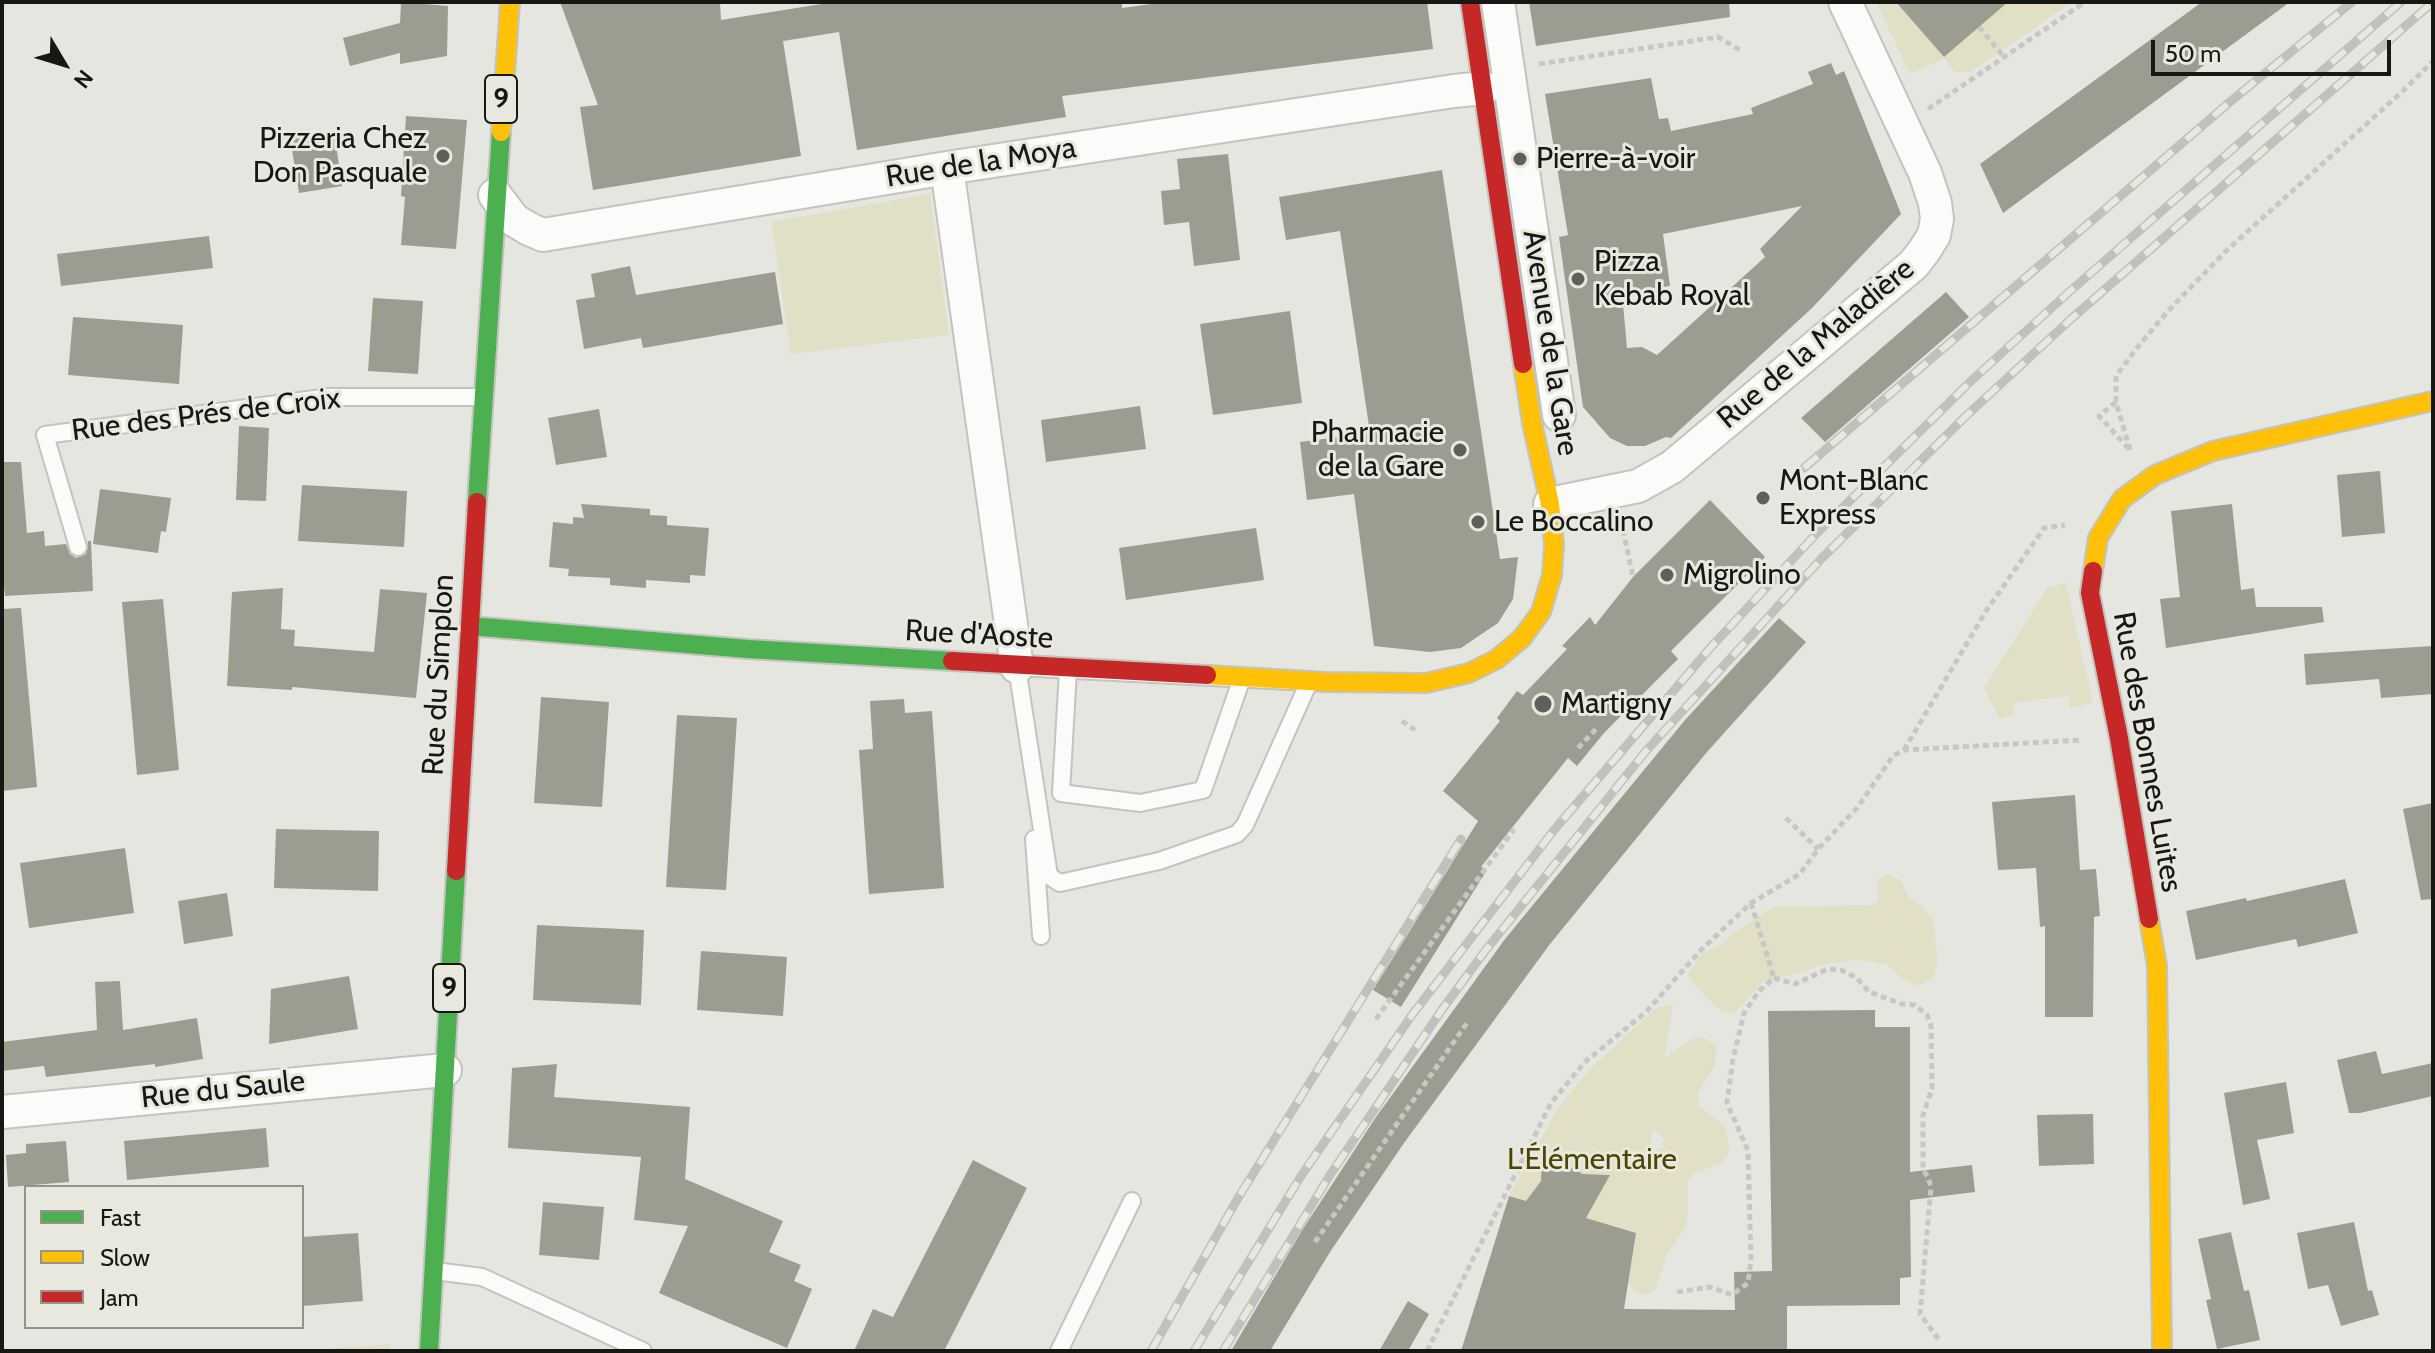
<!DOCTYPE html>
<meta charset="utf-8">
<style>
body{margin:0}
#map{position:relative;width:2435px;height:1353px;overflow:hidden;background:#e6e6e1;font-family:Cabin,sans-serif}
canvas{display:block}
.frame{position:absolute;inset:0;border:4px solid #171714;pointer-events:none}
.legend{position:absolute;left:24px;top:1185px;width:280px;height:144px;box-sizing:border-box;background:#e8e8df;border:2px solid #94948e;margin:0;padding:10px 14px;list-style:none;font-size:24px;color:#171714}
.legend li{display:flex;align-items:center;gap:16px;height:40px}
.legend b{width:40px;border:2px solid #94948e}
.north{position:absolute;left:24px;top:24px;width:80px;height:80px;-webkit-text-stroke:6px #e8e8df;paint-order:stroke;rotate:128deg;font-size:22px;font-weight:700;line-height:32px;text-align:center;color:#171714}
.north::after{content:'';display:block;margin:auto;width:28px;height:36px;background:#171714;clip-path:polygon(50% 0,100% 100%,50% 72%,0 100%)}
.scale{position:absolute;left:2151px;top:40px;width:240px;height:36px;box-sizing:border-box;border:4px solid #171714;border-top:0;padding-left:10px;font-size:24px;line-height:28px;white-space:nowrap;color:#171714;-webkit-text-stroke:6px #e8e8df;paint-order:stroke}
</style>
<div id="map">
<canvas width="2435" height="1353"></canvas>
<div class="frame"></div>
<ul class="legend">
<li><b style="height:10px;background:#4caf50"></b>Fast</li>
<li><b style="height:10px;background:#ffc107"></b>Slow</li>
<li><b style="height:10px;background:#c62828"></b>Jam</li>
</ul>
<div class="north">N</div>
<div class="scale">50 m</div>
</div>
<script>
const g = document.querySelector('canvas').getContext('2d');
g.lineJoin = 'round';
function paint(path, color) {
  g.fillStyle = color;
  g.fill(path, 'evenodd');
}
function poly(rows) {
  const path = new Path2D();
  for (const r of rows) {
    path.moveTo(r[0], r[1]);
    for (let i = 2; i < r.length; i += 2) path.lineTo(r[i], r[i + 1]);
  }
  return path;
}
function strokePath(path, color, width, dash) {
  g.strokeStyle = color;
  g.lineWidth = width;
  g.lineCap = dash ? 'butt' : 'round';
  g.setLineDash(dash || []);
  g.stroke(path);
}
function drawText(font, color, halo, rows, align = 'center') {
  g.font = font + ' Cabin,sans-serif';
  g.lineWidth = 6;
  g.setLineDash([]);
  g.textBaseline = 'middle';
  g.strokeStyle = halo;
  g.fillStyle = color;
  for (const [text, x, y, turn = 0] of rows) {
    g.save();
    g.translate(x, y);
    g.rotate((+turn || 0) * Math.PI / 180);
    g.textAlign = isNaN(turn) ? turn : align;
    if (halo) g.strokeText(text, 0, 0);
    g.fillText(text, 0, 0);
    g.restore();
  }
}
paint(poly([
 [1876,2,2072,2,1971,72,1955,72,1944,58,1910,74],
 [930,194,949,335,791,354,771,222],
 [2066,583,2093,703,2070,708,2068,696,2013,703,2014,715,1999,718,1984,688,2048,587],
 [1887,874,1901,881,1909,898,1922,906,1933,920,1938,961,1933,978,1917,986,1903,979,1886,964,1857,960,1820,965,1807,971,1764,981,1734,1013,1724,1012,1714,1005,1690,980,1688,975,1700,955,1722,944,1733,933,1773,907,1875,905,1879,898,1877,880],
 [1673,1004,1664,1059,1691,1039,1701,1037,1717,1045,1715,1065,1698,1093,1698,1106,1725,1126,1730,1151,1721,1163,1695,1173,1688,1181,1688,1210,1685,1228,1666,1256,1656,1289,1648,1295,1635,1292,1628,1282,1635,1244,1632,1232,1509,1196,1558,1108,1591,1068,1656,1008],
 [1653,1129,1664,1138,1662,1147,1649,1156],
 [390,1344,389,1351,304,1351]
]), '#e1dfc6');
paint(poly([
 [401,2,448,6,447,56,400,64,400,53,350,66,343,38,400,23],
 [560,2,720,2,721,20,834,2,1122,2,1122,8,1166,2,1427,2,1433,49,1062,96,1066,117,857,150,839,32,783,41,801,156,593,190,580,107,598,105],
 [1529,2,1729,2,1730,17,1536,46],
 [1896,2,2008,2,1944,57],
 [2202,2,2290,2,2003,213,1980,164],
 [1831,63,1836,75,1844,71,1901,214,1812,308,1671,438,1666,437,1645,446,1627,446,1610,438,1583,407,1559,237,1568,235,1545,94,1651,78,1659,119,1668,118,1671,131,1753,114,1751,108,1813,84,1808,72],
 [1802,206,1760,249,1765,257,1657,355,1642,347,1627,348,1622,293,1670,286,1663,234],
 [406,116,467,120,456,249,401,245,405,197,401,196],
 [334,131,342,186,299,193,290,137],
 [1228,154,1240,260,1194,266,1189,222,1164,225,1161,191,1180,189,1177,159],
 [1442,170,1500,559,1518,557,1513,599,1498,623,1461,648,1430,652,1374,646,1354,494,1307,500,1300,442,1370,433,1340,231,1286,240,1279,197],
 [209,236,213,268,61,286,57,254],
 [630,266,636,295,775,272,783,324,643,348,641,338,584,349,576,300,595,297,591,274],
 [1946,292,1969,317,1825,442,1801,418],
 [373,298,423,301,418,374,368,371],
 [1290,311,1302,403,1213,415,1200,324],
 [73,317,183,325,179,384,68,375],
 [1140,406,1146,449,1046,462,1041,420],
 [599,409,607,457,556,465,548,418],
 [239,426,269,428,266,501,236,500],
 [2,462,21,462,27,533,44,531,45,546,66,544,70,554,76,558,86,554,88,541,91,541,93,591,5,596,2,566],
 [2380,471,2385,533,2342,537,2337,475],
 [302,485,407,491,404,547,298,541],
 [100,489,171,498,166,532,161,531,158,553,93,544],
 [1710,500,1765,557,1671,651,1678,659,1604,733,1577,766,1568,758,1511,829,1481,867,1487,870,1401,1007,1373,990,1478,821,1443,791,1500,721,1497,718,1517,691,1523,695,1567,649,1562,646,1590,617,1595,625,1633,577],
 [581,504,650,509,650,515,667,516,667,525,709,528,705,576,690,575,690,583,646,580,646,588,610,585,610,578,568,576,569,569,549,567,553,522,573,524,573,517,584,518],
 [2232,504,2241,590,2254,588,2256,607,2322,607,2324,622,2166,648,2160,599,2180,597,2171,511],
 [1256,528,1264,580,1126,600,1119,548],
 [283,588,281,629,295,630,294,646,374,652,380,589,427,593,416,698,292,687,292,690,227,686,232,592],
 [163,599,179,770,137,775,122,602],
 [21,608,37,787,2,791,2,609],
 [1779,618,1806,642,1707,752,1550,944,1404,1143,1330,1252,1270,1351,1231,1351,1301,1232,1376,1117,1505,939,1685,720],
 [2433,646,2433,694,2381,698,2379,679,2306,685,2304,654],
 [541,697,609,702,602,807,534,803],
 [904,699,905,713,932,711,944,888,869,894,859,750,873,749,870,701],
 [677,715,737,718,726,890,666,887],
 [2075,795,2080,870,2096,869,2100,916,2094,917,2093,1017,2045,1017,2045,926,2040,927,2036,868,1998,870,1992,802],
 [2433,803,2433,899,2421,900,2403,809],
 [276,829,379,831,378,891,274,888],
 [125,848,134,913,29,928,20,863],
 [2345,879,2358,933,2298,947,2296,939,2196,960,2186,911,2246,898,2247,901],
 [227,893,233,936,184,944,178,901],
 [537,925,644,930,641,1005,533,1000],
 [701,951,787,957,783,1016,697,1010],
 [349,976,358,1029,269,1044,271,989],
 [120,981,123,1030,197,1018,203,1059,155,1067,155,1064,46,1077,44,1066,2,1071,2,1042,97,1030,95,982],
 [1875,1010,1875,1027,1910,1027,1910,1172,1972,1165,1975,1192,1910,1200,1911,1277,1900,1278,1900,1305,1787,1306,1787,1351,1461,1351,1509,1196,1526,1201,1541,1181,1542,1157,1565,1167,1576,1168,1582,1174,1610,1175,1586,1218,1636,1233,1624,1309,1735,1310,1734,1272,1772,1271,1768,1011],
 [2376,1051,2382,1074,2433,1063,2433,1096,2360,1113,2349,1113,2337,1060],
 [557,1064,554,1097,690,1107,685,1179,783,1221,769,1252,801,1265,794,1281,812,1289,787,1348,659,1293,688,1226,634,1220,641,1157,508,1148,512,1068],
 [2286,1082,2294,1133,2257,1140,2270,1199,2243,1205,2224,1093],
 [2093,1114,2094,1164,2039,1166,2037,1115],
 [266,1128,269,1167,127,1180,124,1141],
 [66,1141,69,1182,8,1187,6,1155,26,1153,26,1144],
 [973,1160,1027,1188,944,1351,854,1351,873,1309,893,1317],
 [543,1202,604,1207,599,1260,539,1255],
 [2354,1222,2368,1291,2372,1290,2379,1315,2341,1326,2328,1285,2308,1289,2297,1233],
 [2231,1232,2244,1291,2249,1290,2260,1340,2217,1349,2206,1300,2211,1299,2198,1239],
 [358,1233,363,1301,302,1306,302,1237],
 [1408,1301,1429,1314,1408,1351,1379,1351]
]), '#9d9c90');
const lane = poly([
 [78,547,45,435,330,397,481,397],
 [1017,667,1309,682,1245,825,1237,834,1159,861,1060,883,1049,876,1017,667],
 [1068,670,1061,793,1140,803,1203,790,1242,678],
 [1034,839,1041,936],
 [435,1271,482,1277,643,1351],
 [1059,1351,1132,1201]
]);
const street = poly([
 [1498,2,1559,415],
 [947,168,1017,667],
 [495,195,514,220,529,229,543,235,947,168,1454,91,1484,88],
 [1550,504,1638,486,1672,467,1913,265,1924,251,1934,235,1937,219,1935,203,1925,173,1845,2],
 [2,1112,445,1070]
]);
const fast = poly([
 [477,502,501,132],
 [470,626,748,649,952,661],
 [429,1351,456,871]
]);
const slow = poly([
 [501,132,510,2],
 [2093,571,2098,538,2122,499,2155,475,2213,451,2433,401],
 [1207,675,1326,682,1426,683,1469,673,1497,659,1522,638,1541,612,1552,575,1554,544,1550,504,1532,423,1523,364],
 [2149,919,2157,966,2162,1351]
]);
const jam = poly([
 [1470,2,1523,364],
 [2093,571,2090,593,2119,738,2149,919],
 [952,661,1207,675],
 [456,871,477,502]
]);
strokePath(lane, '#c3c3bf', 20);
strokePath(street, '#c3c3bf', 36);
strokePath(fast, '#c3c3bf', 22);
strokePath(slow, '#c3c3bf', 22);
strokePath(jam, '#c3c3bf', 22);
strokePath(poly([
 [1979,27,2004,57],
 [1539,64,1718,37,1740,50],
 [1928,109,2085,2],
 [2116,402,2099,416,2129,449],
 [2130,450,2116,402,2116,376,2136,349,2167,312,2226,251,2404,90,2433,61],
 [1621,520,1633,577],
 [1402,721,1415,730],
 [1578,748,1598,727],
 [1904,750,1986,611,2044,528,2065,525],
 [1786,818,1818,849],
 [1751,903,1774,978],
 [1774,978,1795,984,1828,969,1841,970,1857,978,1869,992,1902,1004,1915,1005,1927,1015,1931,1026,1932,1089,1923,1115,1923,1170,1928,1177,1931,1187,1920,1314,1939,1340],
 [1376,1019,1493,858,1513,831,1511,829],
 [1315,1242,1469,1020],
 [1677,1292,1710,1287,1732,1295,1748,1283,1751,1259,1748,1151,1727,1103,1733,1059,1744,1013,1759,991,1774,978],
 [1427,1351,1551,1103,1585,1062,1646,1012,1701,950,1751,903,1800,874,1818,849,1857,808,1893,756,1904,750,2082,740]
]), '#c7c7c5', 5, [6, 4]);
strokePath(lane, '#fbfbfa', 16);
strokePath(street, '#fbfbfa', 32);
strokePath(fast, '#4caf50', 18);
strokePath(slow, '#ffc107', 18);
strokePath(jam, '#c62828', 18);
const rail = poly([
 [1804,468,2231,101,2352,2],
 [1151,1351,1238,1198,1461,839],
 [1194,1351,1301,1176,1412,1015,1554,830,1712,646,1817,533,1972,380,2068,293,2401,2],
 [1223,1351,1330,1175,1441,1011,1485,951,1646,751,1822,558,1965,417,2071,319,2433,2]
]);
strokePath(rail, '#c0c0bf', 9);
strokePath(rail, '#e8e8df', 6, [18]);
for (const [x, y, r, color] of [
 [443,156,8,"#5f5f5c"],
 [1520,159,8,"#5f5f5c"],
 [1578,279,8,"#5f5f5c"],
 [1460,450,8,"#5f5f5c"],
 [1763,498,8,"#5f5f5c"],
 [1478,522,8,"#5f5f5c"],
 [1667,575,8,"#5f5f5c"],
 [1543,704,10,"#5f5f5c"]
]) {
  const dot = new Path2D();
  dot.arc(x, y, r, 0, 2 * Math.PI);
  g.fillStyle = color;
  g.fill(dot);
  strokePath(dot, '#e8e8df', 3);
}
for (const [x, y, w] of [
 [501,99,32],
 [449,988,32]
]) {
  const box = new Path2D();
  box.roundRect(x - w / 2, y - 24, w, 48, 6);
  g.fillStyle = '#e8e8df';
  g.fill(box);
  strokePath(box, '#171714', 2);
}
drawText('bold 28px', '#171714', null, [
 ["9",501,99],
 ["9",449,988]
]);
drawText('30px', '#171714', '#e8e8df', [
 ["Pizzeria Chez",427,139,"right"],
 ["Don Pasquale",427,173,"right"],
 ["Pierre-à-voir",1536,159],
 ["Pizza",1594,262],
 ["Kebab Royal",1594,296],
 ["Pharmacie",1444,433,"right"],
 ["de la Gare",1444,467,"right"],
 ["Mont-Blanc",1779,481],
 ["Express",1779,515],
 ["Le Boccalino",1494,522],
 ["Migrolino",1683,575],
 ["Martigny",1561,704]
], 'left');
drawText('30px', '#171714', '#e8e8df', [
 ["Rue de la Moya",981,163,-9],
 ["Avenue de la Gare",1550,343,81],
 ["Rue de la Maladière",1816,344,-40],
 ["Rue des Prés de Croix",206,415,-7],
 ["Rue d'Aoste",979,635,3],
 ["Rue du Simplon",439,675,-87],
 ["Rue des Bonnes Luites",2147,752,80],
 ["Rue du Saule",223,1090,-6]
]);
drawText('30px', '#4a4500', '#e8e8df', [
 ["L'Élémentaire",1592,1160]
]);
</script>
